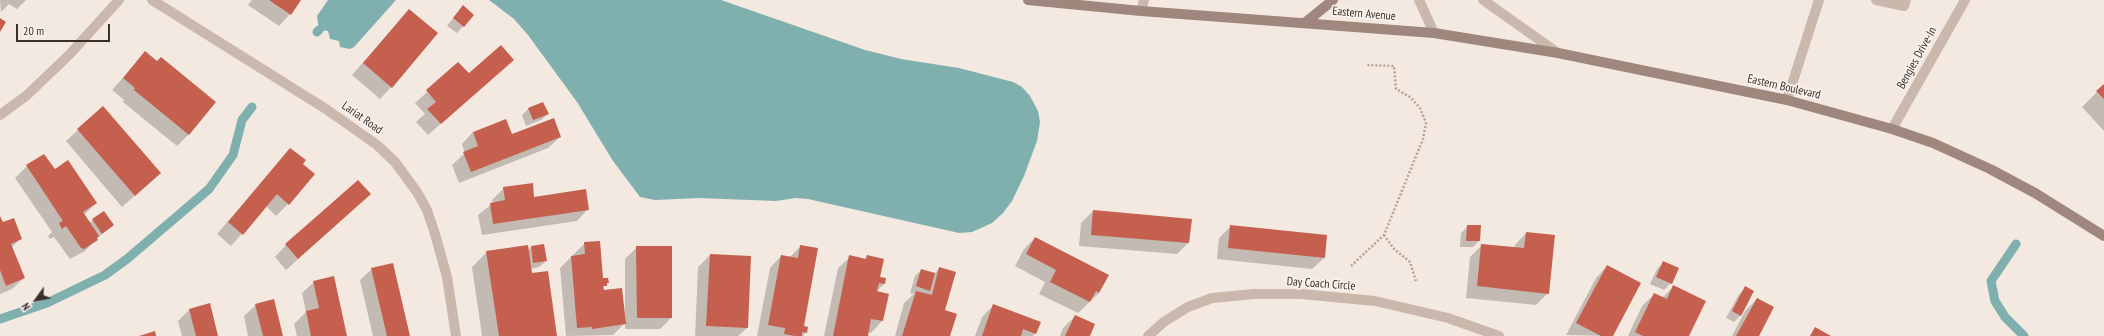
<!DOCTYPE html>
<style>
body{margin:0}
#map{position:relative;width:2104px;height:336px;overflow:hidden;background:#f3e9e0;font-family:"PT Sans Narrow",sans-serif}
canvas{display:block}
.north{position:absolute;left:16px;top:280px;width:40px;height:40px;-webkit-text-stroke:3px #faf3ed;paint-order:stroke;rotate:237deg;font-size:11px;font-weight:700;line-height:16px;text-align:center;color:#3a2e2b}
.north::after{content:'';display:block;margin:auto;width:14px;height:18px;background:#3a2e2b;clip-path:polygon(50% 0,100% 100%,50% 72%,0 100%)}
.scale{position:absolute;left:16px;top:24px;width:94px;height:18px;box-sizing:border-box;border:2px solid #3a2e2b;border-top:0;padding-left:5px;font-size:12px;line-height:14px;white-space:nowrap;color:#3a2e2b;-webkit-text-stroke:3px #faf3ed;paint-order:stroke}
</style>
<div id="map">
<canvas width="2104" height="336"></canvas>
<div class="north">N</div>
<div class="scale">20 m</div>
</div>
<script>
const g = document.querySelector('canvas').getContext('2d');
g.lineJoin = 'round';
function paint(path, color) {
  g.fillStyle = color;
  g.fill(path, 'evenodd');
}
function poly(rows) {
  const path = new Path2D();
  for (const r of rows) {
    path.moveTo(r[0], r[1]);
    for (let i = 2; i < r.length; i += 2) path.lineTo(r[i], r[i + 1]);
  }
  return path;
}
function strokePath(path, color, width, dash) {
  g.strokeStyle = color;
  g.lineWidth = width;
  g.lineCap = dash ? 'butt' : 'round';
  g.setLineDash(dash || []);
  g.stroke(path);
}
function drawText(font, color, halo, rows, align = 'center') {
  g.font = font + ' "PT Sans Narrow",sans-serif';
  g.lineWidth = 3.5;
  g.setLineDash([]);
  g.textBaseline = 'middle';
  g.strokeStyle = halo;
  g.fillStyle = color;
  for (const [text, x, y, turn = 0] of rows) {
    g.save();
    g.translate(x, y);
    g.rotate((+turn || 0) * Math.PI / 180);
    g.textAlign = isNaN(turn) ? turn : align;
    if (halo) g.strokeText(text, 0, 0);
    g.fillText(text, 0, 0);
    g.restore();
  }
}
paint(poly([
 [328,0,396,0,354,47,350,49,340,47,339,41,330,39,328,31,319,30,317,16],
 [489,0,721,0,865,50,901,59,959,68,1013,82,1022,87,1030,96,1038,111,1040,122,1037,141,1024,176,1012,201,1003,213,992,223,972,232,959,233,808,199,796,198,776,201,699,198,655,200,640,197,613,161,577,102,528,35,514,19]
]), '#7fb0ae');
paint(poly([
 [0,0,26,0,17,9,9,4,1,12],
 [252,0,300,0,290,14,279,26,248,5],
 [409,10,391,87,380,99,352,75],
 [457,13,473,15,457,33,447,26],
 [145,53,189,134,177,146,123,102,124,100,112,90],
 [513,60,428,135,416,122,425,114,415,103,458,64,468,75],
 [2104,85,2104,131,2082,107],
 [543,103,548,114,541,120,526,126,522,115,528,109],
 [103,107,160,173,122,207,66,141],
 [473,132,511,136,560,137,548,148,459,183,452,165,465,153,462,144],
 [290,149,288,204,276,216,266,206,231,246,217,234],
 [27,166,54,170,96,203,84,215,89,223,104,212,113,225,96,239,85,251,70,259,54,237,50,239,48,236,52,232,15,178],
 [504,188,533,198,588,209,577,221,482,235,478,215,493,203,492,200],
 [370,194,286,270,275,257,286,245],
 [1093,211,1188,243,1177,254,1079,246,1081,223],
 [0,219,2,224,21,238,11,248,24,278,12,289,0,294],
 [1231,226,1324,258,1312,269,1217,259,1219,238],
 [1468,226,1479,241,1473,247,1460,247,1461,233],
 [1526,233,1548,293,1536,305,1466,298,1470,257,1482,245,1514,248,1515,245],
 [1035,238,1099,293,1078,313,1039,294,1045,282,1015,266,1024,249],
 [585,243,603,280,608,282,602,289,624,315,625,315,625,259,637,247,672,317,660,329,625,329,625,323,613,335,566,336,560,268],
 [801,246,803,327,806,332,803,336,757,336,770,268,781,256,790,257],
 [531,247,546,261,539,267,531,269,556,336,482,336,472,267,487,252,528,250],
 [710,255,750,257,747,328,738,336,695,336,698,267],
 [867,256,884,284,876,292,882,321,871,333,868,332,867,336,824,336,838,268,850,257,864,260],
 [1663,263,1671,283,1664,290,1650,284,1657,269],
 [1607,266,1611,336,1566,335,1596,278],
 [940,268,944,311,949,336,895,336,904,303,914,294,910,293,915,276,921,270,934,274],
 [372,269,409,336,373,336,360,280],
 [314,282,346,336,297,336,294,324,306,312,302,293],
 [1674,286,1688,336,1628,336,1642,306,1654,294,1662,298],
 [1746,288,1740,316,1734,322,1726,318,1739,294],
 [1757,299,1758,336,1732,336,1745,311],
 [256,305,282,336,248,336,244,316],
 [994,305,1035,333,1033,336,975,336,982,317],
 [190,309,217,336,182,336,178,321],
 [1075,316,1088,336,1060,336,1063,328]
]), '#0003');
strokePath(poly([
 [317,32,319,30],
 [2016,244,1991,281,1995,301,2005,317,2024,336],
 [0,319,47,303,105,275,127,259,209,189,233,155,242,120,252,107]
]), '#7fb0ae', 9);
paint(poly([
 [269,0,301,0,291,15],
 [463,5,474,15,464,27,453,18],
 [409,9,438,33,392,88,363,63],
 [0,18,6,22,0,32],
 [501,45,514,60,441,124,427,109,436,102,426,90,458,62,469,73],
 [145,51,157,61,161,57,216,102,189,135,134,90,135,88,123,78],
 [2104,84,2104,99,2096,91],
 [543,102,549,114,533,120,528,108],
 [103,106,161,173,135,196,77,129],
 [554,118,561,137,471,172,463,152,478,146,473,132,506,119,512,134],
 [290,148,306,160,303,164,315,174,289,205,277,194,243,235,228,222],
 [44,154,55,169,68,160,97,203,83,212,99,236,97,238,98,240,84,249,81,248,66,226,62,229,59,223,63,221,26,165],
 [358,180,371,194,298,259,285,244],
 [533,183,534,197,586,189,589,210,493,224,490,203,505,200,503,187],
 [1093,210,1192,219,1189,243,1091,235],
 [104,211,114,225,102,234,92,219],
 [0,216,3,222,14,218,22,239,11,244,25,278,6,286,0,270],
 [1230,225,1327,235,1325,258,1228,248],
 [1467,225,1481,225,1480,241,1466,241],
 [1526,232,1555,235,1549,294,1477,286,1481,244,1524,248],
 [1035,237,1109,275,1099,293,1096,291,1090,302,1050,282,1056,270,1026,254],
 [600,241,603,278,608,278,609,283,607,283,607,286,603,286,604,290,622,288,626,324,592,329,592,327,577,328,571,256,585,254,584,242],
 [544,244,547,261,533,263,531,246],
 [528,245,532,273,548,271,557,336,499,336,486,251],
 [800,245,818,248,804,326,808,327,807,333,802,332,802,336,795,336,784,334,785,328,768,325,781,255,798,258],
 [636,246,672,246,672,318,637,318],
 [710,254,751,256,748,328,706,326],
 [849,255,866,259,867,255,884,259,880,277,886,278,885,284,879,283,877,291,889,294,883,321,871,319,868,336,833,336],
 [1663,261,1679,268,1672,284,1656,277],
 [393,263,410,336,387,336,371,268],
 [1607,265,1641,283,1613,336,1601,336,1576,323],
 [939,267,956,272,945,310,957,314,950,336,902,336,916,291,932,295],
 [921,269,935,273,930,291,916,286],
 [334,276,347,336,311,336,306,311,319,308,313,281],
 [1673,285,1706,301,1689,336,1643,336,1635,332,1654,293,1667,299],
 [1745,286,1754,291,1741,316,1732,311],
 [1757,298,1774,307,1759,336,1736,336],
 [274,299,283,336,263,336,255,304],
 [210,303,218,336,196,336,189,309],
 [993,304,1041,322,1036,334,1023,329,1021,336,982,336],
 [1075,315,1095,324,1090,336,1065,336],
 [1815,327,1831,336,1810,336],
 [155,331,156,336,139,336]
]), '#c4604d');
strokePath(poly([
 [1384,235,1394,249,1410,262,1416,281],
 [1351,266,1384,235,1423,139,1426,123,1420,108,1410,97,1396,89,1394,66,1367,65]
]), '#b7a296', 2.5, [2, 2]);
strokePath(poly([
 [1876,0,1904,6,1906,0],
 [1141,11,1144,0],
 [1787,100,1819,0],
 [1892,129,1965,0]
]), '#cbb8ac', 10);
strokePath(poly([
 [152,0,326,109,377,145,395,162,417,192,427,210,435,234,447,277,456,336],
 [0,115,26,96,69,55,119,0],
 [1148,336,1165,321,1188,307,1212,298,1254,294,1301,294,1375,301,1448,318,1499,336]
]), '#cbb8ac', 10);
strokePath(poly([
 [1419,0,1434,33],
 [1483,0,1558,53]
]), '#cbb8ac', 10);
strokePath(poly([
 [1028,0,1141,11,1434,33,1558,53,1787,100,1892,129,1933,143,1990,169,2035,193,2104,236],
 [1306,22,1333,0]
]), '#9f877d', 10);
drawText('12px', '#3a2e2b', '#faf3ed', [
 ["Eastern Avenue",1364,14,5],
 ["Bengies Drive-In",1917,58,-61],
 ["Eastern Boulevard",1784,87,13],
 ["Lariat Road",362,118,35],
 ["Day Coach Circle",1321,284,4]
]);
</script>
